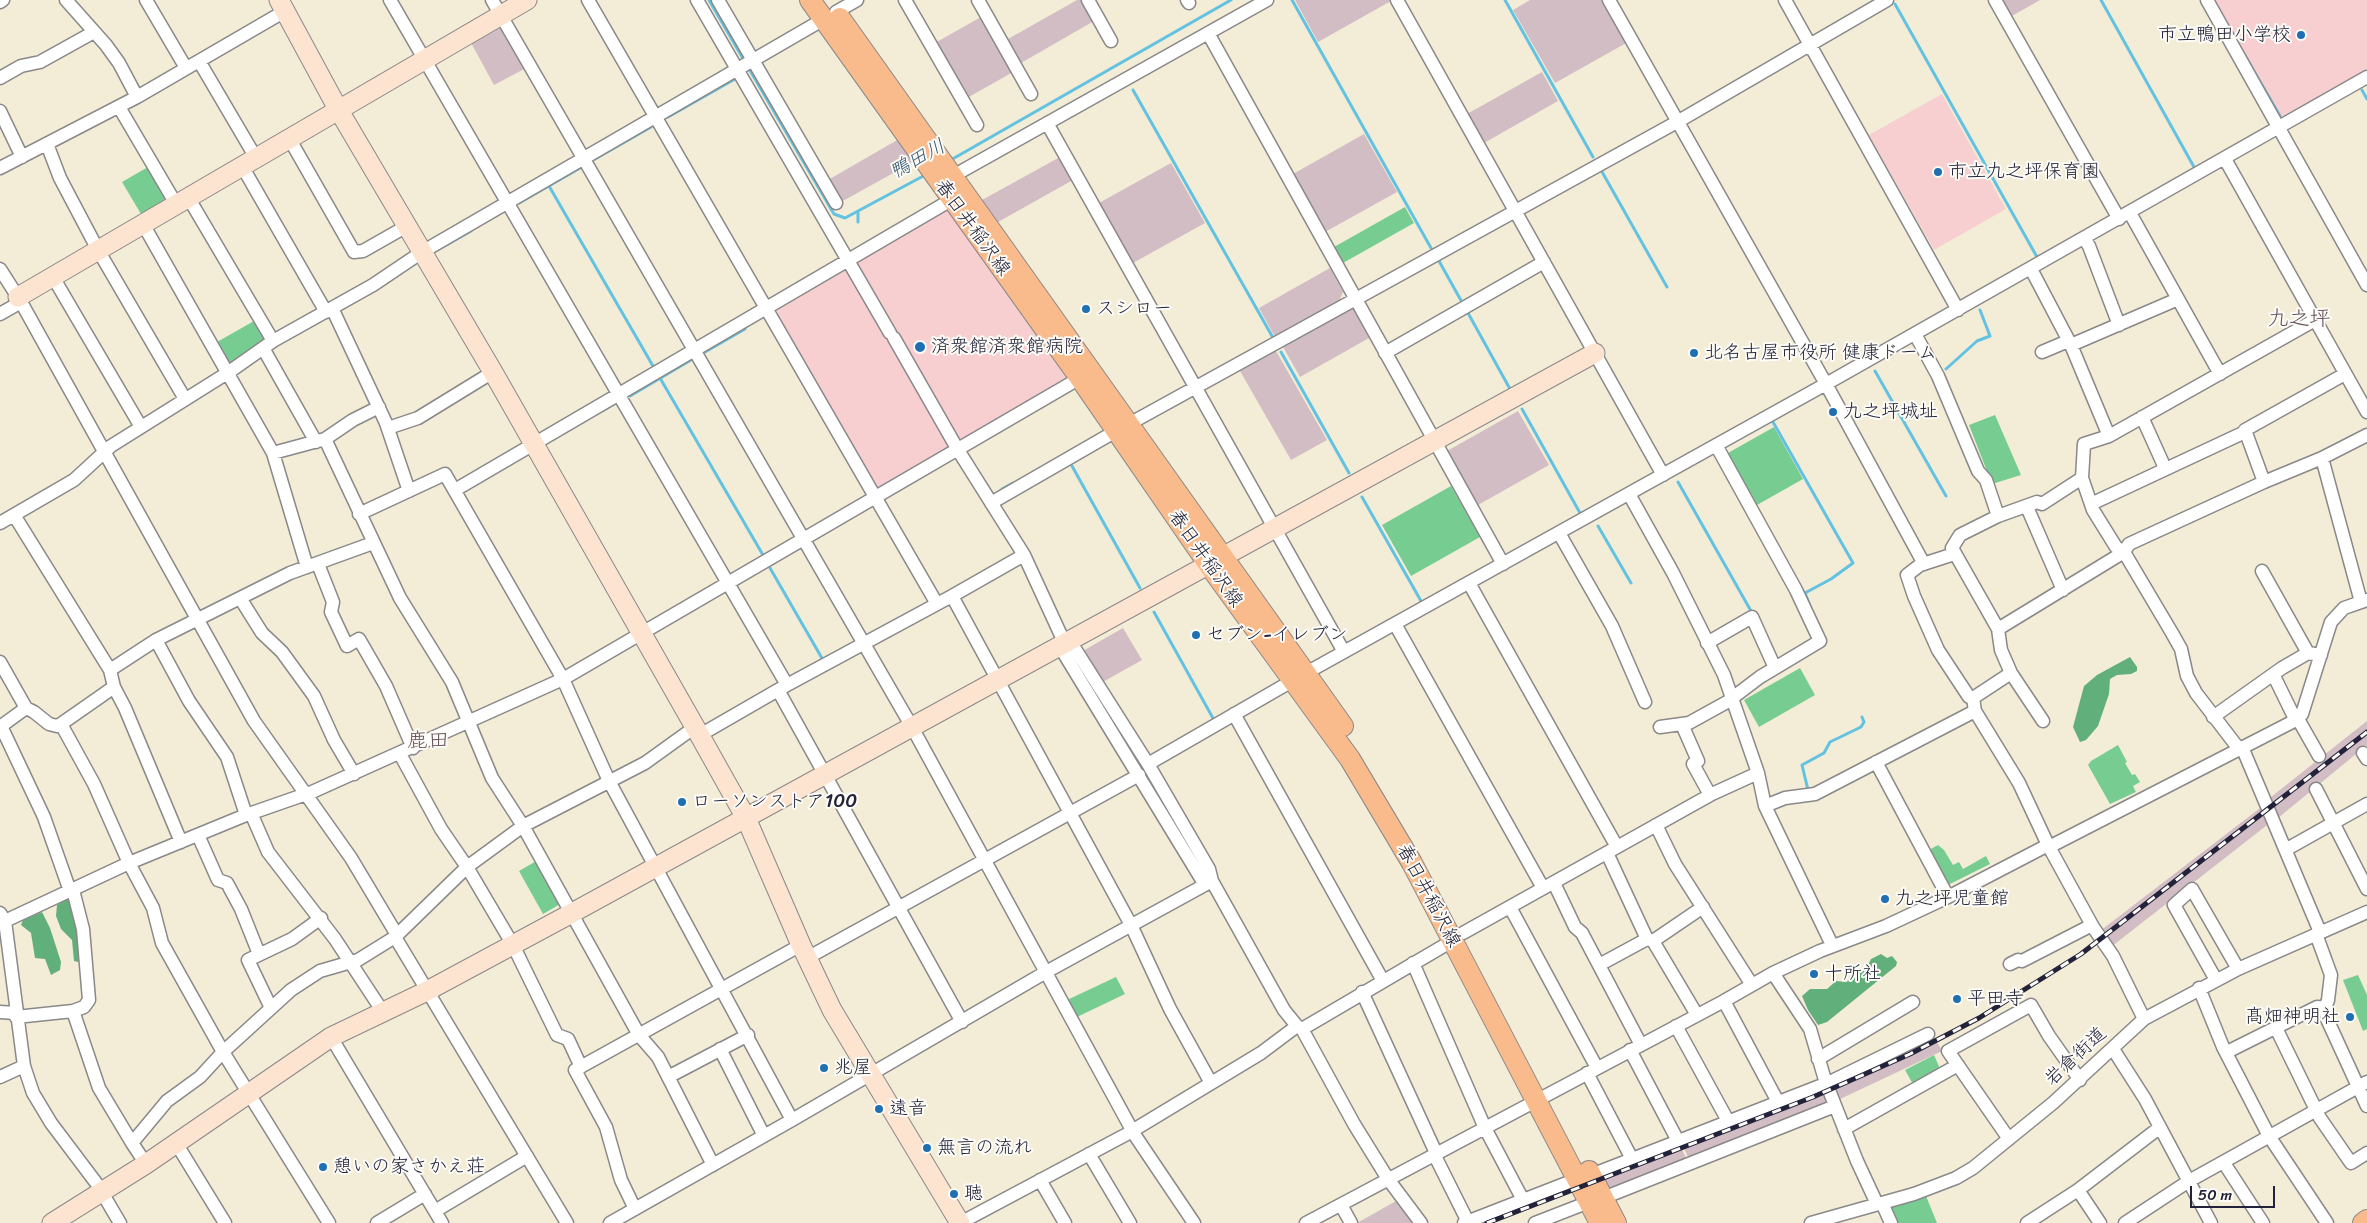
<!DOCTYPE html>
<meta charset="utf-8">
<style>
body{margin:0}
#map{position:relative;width:2367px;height:1223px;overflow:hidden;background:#f3edd7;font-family:Sriracha,sans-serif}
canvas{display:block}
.scale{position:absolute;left:2190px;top:1186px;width:85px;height:22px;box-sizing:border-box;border:2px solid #22223b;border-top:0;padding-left:6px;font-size:15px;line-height:18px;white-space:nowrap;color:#22223b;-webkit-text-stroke:4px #fdfcf7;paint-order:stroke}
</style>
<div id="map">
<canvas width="2367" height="1223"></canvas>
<div class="scale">50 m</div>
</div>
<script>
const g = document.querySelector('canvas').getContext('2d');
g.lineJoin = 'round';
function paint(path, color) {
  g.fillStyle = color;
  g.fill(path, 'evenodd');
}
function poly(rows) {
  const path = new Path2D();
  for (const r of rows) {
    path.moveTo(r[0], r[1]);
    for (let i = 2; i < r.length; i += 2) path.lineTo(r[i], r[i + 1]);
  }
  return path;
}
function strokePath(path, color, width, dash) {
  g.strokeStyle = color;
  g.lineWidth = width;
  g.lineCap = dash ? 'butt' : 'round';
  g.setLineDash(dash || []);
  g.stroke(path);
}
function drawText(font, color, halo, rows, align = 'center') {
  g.font = font + ' Sriracha,"Klee One",sans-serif';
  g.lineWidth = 4;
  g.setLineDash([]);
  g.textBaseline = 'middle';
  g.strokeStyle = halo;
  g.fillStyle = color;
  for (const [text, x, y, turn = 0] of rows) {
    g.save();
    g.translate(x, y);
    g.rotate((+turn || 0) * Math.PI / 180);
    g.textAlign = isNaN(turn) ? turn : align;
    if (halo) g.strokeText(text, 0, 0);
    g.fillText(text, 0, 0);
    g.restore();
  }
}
paint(poly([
 [2215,0,2367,0,2367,69,2283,116,2280,116],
 [1942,94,2006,209,1934,250,1869,135],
 [947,210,1068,380,879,487,874,486,777,315,778,310]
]), '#f7cfd0');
paint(poly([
 [1077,0,1082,0,1094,21,1021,63,1008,39],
 [1295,0,1391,0,1391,1,1318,42],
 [1530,0,1604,0,1628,42,1555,83,1513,10],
 [2003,0,2040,0,2012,16],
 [981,17,1013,72,967,98,935,43],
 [497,25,503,27,526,68,494,85,470,41],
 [1542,72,1558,101,1484,143,1467,114],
 [1364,134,1397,192,1325,232,1293,174],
 [899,139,915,161,841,202,828,180],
 [1060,157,1073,180,998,222,982,200],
 [1171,163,1205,223,1133,263,1099,203],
 [1330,268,1343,292,1339,301,1275,337,1259,308],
 [1353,308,1369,338,1300,377,1283,347],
 [1276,351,1327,440,1291,460,1240,371],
 [1518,411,1549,465,1478,505,1447,451],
 [1123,628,1142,660,1101,683,1081,652],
 [2367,721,2367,745,2278,818,2269,802,2271,797],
 [2264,805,2271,822,2111,947,2100,931],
 [1933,1035,1942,1051,1836,1101,1830,1084],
 [1825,1086,1831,1104,1689,1159,1681,1142],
 [1679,1143,1687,1160,1609,1190,1601,1173],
 [1396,1201,1413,1223,1357,1223]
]), '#d2bdc5');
paint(poly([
 [148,167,165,197,164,201,141,214,122,182],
 [1405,207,1414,223,1343,263,1334,247],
 [254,321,264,338,262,342,232,363,229,362,217,342],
 [1995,415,2021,475,1992,484,1969,425],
 [1774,427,1803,479,1757,505,1728,453],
 [1451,486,1480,537,1411,576,1382,525],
 [1800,668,1815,695,1759,727,1744,700],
 [2118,745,2127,762,2125,763,2132,775,2135,774,2140,782,2133,786,2136,792,2110,804,2088,765,2091,761],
 [1938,845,1944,850,1953,865,1959,862,1963,869,1986,856,1990,864,1946,886,1927,851],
 [538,860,562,903,543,914,519,871],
 [2358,975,2367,995,2367,1029,2363,1031,2343,980],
 [1116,977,1125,994,1077,1017,1067,1000],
 [1934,1055,1941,1071,1914,1086,1905,1070],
 [1926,1196,1937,1223,1895,1223,1889,1209,1891,1206]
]), '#77cd91');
paint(poly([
 [2130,657,2137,667,2137,671,2131,674,2117,675,2110,679,2109,694,2098,726,2086,740,2080,742,2073,727,2084,686,2097,675],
 [70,897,82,960,78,962,74,961,72,940,61,929,56,916,57,905],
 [42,912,50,928,61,962,60,970,51,975,45,959,35,958,31,933,21,925,23,920],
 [1881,954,1887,958,1892,956,1897,962,1896,966,1827,1022,1818,1025,1808,1010,1802,996,1810,989,1827,989,1836,981,1847,982,1853,970,1866,969,1871,959]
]), '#61b07b');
strokePath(poly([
 [709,0,745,62],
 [1292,0,1431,248],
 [1505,0,1593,157],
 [2101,0,2194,167],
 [1895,4,2037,257],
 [2244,54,2280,116],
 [748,67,834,214,845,218,927,174],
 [1133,90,1272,336],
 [2362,90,2367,99],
 [668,117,735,79],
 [595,159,651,127],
 [949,161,1231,0],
 [1601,170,1667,287],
 [549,186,653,366],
 [519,203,580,168],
 [858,212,858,222],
 [432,253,471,231],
 [1439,261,1463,304],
 [1468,313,1510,389],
 [705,352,745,329],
 [1281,352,1349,473],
 [1946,369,1977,341,1990,336,1980,310],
 [1875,371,1946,496],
 [660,378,763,555],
 [630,396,691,360],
 [1522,409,1580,513],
 [602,411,614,404],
 [1773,422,1853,563,1831,579,1805,593,1810,606],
 [1072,466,1140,588],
 [1678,482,1751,611],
 [1002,489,1013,483],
 [1362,497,1421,601],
 [1598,526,1631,583],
 [770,568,823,660],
 [1154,612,1214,720],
 [1102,703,1134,756],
 [1808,790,1802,765,1824,753,1830,742,1861,727,1864,722,1862,717]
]), '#63c2e1', 3);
const street = poly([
 [66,0,106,45,119,63,137,97],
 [146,0,186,68],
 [390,0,787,685,778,690,962,1022],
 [492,0,912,727,1132,1130],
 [588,0,937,604,952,596,1131,925,1170,1009,1211,1083],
 [697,0,890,333],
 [718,0,836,203],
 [905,0,977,125],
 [978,0,1031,94],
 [1088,0,1111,41],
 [1187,0,1189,3],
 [1397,0,1663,475],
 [1609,0,1826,384,1924,564],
 [1785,0,1958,310],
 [1995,0,2119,219],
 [2207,0,2367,285],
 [0,2,3,0],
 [836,12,857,0],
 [1208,33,1503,564],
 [199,61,256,158],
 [0,78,21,66,40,62,94,32],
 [119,107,176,204],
 [0,111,22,157],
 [1047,123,1344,652],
 [289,138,354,252,363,251,407,226],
 [47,144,60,178,98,250,185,399],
 [2225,159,2367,412],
 [242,166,326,312],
 [0,168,137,97,285,11],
 [953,176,1267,0],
 [188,197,273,341],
 [2130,213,2220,374],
 [143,224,273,453,307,567],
 [2084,238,2089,246,2119,325],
 [0,269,21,302,254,721,351,858,397,935],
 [2031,269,2071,345,2109,436],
 [53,277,141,427],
 [332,308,386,423,409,491],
 [0,314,21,302],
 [1915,334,1938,376,1978,471,1986,480,1998,516],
 [894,338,958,450,1024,555,1065,644],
 [2071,345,2178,299],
 [263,348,316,442],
 [2042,352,2068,341],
 [1385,353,1544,262],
 [2142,417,2165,468],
 [1129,424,1677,122,1887,0],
 [388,428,418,418,493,372],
 [325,439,400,598,452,682,492,778,523,826,639,1035,658,1057,713,1165],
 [273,453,325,439,353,420,379,407],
 [2322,458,2361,602],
 [2264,482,2245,430,2345,374],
 [455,490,951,200],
 [1629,494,1673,573,1724,675,1758,773,1765,806,1832,945],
 [991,503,1116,431],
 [2091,504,2245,432],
 [2027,507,2063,590],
 [359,514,445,474,563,679,609,781,792,1120],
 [0,523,74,480,111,446,229,372,273,341,373,285,422,252,824,19],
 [1559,533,1612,626,1645,702],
 [1954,554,1920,565,1907,575,1914,596,1938,650,1969,697,1973,698],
 [318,564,333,602,331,612,347,646,359,639,386,686,413,748],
 [2262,571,2308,653],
 [1469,583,1617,847],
 [952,596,1024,555],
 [240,598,262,633,282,652,314,696,334,740,354,774],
 [1395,624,1543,888],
 [1998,629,2124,552,2129,544,2264,482,2322,458,2367,435],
 [156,640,189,701,227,757,246,815],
 [1070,641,1148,764,1209,869,1212,881,1284,1010,1297,1026,1302,1029,1354,1124,1388,1179,1421,1223],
 [1707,643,1752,617,1775,668],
 [1060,647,1205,885],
 [0,662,26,708,34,712,49,724,57,726,61,724,114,687,110,670,14,515],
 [110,670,156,640,290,573,373,543],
 [1306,673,1826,384,2367,77],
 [2011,673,1973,698,1975,711,2019,783,2048,845,2093,927,2113,956,2144,1019],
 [2274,676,2296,721],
 [787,685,937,604],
 [114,687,125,708,181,842],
 [1234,714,1383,981],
 [2213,717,2282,668,2308,653,2321,655],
 [2298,719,2319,756],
 [2043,721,2011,673,2001,650,1998,629,1952,548,1960,535,1998,516,2037,502,2042,504,2082,478],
 [61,724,94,784,129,863,153,908,162,943,223,1052,329,1223],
 [1683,724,1684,729,1698,761,1693,764,1710,795],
 [1,726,44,817,70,891],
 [0,727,26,708],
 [1660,727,1689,723,1727,702,1760,677,1820,641,1796,590,1716,445],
 [700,735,778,690],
 [2242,747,2320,932],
 [2239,749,2196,693,2187,676,2181,649,2172,633,2124,552,2116,547,2093,510,2082,478,2084,444,2109,436,2315,320],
 [2363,753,2367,759],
 [400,754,441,829,467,867,513,945,557,1035,568,1039,581,1067],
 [1876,762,1948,897],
 [1148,764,1292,681],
 [2316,789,2367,889],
 [1765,806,1785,798,1815,794,1975,711],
 [251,813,268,852,335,939,383,1012],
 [1656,825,1675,864,1752,985],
 [198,835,218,880,227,883,241,909,259,954],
 [2049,847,2298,719,2302,714,2331,622,2344,608,2367,600],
 [2287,849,2367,804],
 [1607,853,1647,939,1653,941,1697,1015],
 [1554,883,1575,927,1582,933,1641,1045],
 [73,890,83,929,89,1000,84,1007,73,1011,99,1088,132,1143],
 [1510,907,1597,1068],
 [0,913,5,921,24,1066,33,1093,51,1123,97,1184,120,1223],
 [5,921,129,863,246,815,312,792,563,679,1080,378],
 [1463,933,1712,794,1758,773],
 [2316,934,2331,975,2328,1000,2325,1008,2327,1019,2367,1106],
 [395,937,567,1223],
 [1653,941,1703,907],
 [807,958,1139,775],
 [1413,963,1485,1128,1523,1200],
 [2010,964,2018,960,2022,961,2092,925],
 [1599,965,1647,939],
 [1773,973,1810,1029,1825,1080,1857,1161,1877,1204],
 [2216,980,2174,905,2192,889,2238,969],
 [2199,988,2223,1047,2269,1136,2327,1223],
 [1362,992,1436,1153],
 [1724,1001,1778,1102],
 [271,1008,248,960,292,939,321,918],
 [0,1012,16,1013],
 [16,1017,73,1011],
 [1676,1026,1728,1121],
 [2276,1028,2320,1118,2351,1163,2367,1153],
 [1302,1029,1452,941],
 [331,1037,442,1223],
 [720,1049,764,1136],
 [2113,1049,2145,1099,2211,1223],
 [1630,1050,1678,1141],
 [2227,1052,2317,1007,2325,1008],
 [1818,1059,1913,1002],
 [1587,1073,1632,1159],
 [0,1077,24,1066],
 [668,1077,748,1035],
 [1844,1129,1958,1065],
 [1132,1131,1194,1223],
 [2009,1139,1948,1051,2031,1005,2049,1036,2080,1080],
 [176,1143,225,1223],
 [1089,1154,1130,1223],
 [1434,1154,1468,1222],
 [2224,1163,2263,1223],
 [146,1164,132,1143,167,1101,200,1077,223,1052,291,990,320,971,358,960,395,937,467,867,523,826,645,763,695,727],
 [1591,1175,1830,1082,1928,1034],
 [1040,1180,1065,1223],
 [2078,1190,2100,1223],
 [1603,1198,1835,1106],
 [1882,1203,1891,1223],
 [1341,1205,1351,1223],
 [635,1209,621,1180,606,1127,575,1070,801,945],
 [435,1211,527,1156],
 [377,1223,425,1194],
 [610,1223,792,1120,1046,972,1212,881],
 [960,1223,1127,1134,1261,1053,1297,1026],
 [1306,1223,1724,1001,1773,973,1820,951,1886,926,1948,897,2048,845],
 [1464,1223,1577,1179],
 [1535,1223,1589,1202],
 [1811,1223,1914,1194,1956,1178,1973,1168,2053,1103,2144,1019,2238,969,2367,912],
 [2027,1223,2078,1190,2159,1128],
 [2125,1223,2189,1181,2367,1082]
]);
const secondary = poly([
 [279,0,338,109,493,372,695,727,746,818,801,945,832,1010,960,1223],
 [18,297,527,0],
 [52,1223,146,1164,331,1037,427,991,572,913,1595,353]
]);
const primary = poly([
 [810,0,1080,378,1209,565,1350,759,1412,863,1600,1223],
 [840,18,1343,726],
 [1589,1171,1616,1223],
 [2363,1223,2367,1220]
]);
strokePath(street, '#8a8889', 15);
strokePath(secondary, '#8a8889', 21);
strokePath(primary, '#8a8889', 22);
strokePath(street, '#fff', 12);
strokePath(secondary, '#fde4d1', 19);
strokePath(primary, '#fabb8c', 20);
const rail = poly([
 [1487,1223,1813,1097,1910,1054,1979,1018,2081,954,2367,732]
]);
strokePath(rail, '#22223b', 5);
strokePath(rail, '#fdfcf7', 3, [9]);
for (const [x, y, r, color] of [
 [2301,35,5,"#1f6fb2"],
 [1938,172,5,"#1f6fb2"],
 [1086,309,5,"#1f6fb2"],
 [920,347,6,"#1f6fb2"],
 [1694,353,5,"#1f6fb2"],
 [1833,412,5,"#1f6fb2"],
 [1196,635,5,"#1f6fb2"],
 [682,802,5,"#1f6fb2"],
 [1885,899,5,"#1f6fb2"],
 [1814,974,5,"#1f6fb2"],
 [1957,999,5,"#1f6fb2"],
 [2350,1017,5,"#1f6fb2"],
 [824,1068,5,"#1f6fb2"],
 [879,1109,5,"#1f6fb2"],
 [927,1148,5,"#1f6fb2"],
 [323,1167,5,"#1f6fb2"],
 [954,1194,5,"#1f6fb2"]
]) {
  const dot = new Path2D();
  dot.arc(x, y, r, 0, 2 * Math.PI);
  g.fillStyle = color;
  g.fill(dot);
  strokePath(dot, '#fdfcf7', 2);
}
drawText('19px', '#22223b', '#fdfcf7', [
 ["市立鴨田小学校",2291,35,"right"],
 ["市立九之坪保育園",1948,172],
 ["スシロー",1096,309],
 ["済衆館済衆館病院",931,347],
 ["北名古屋市役所 健康ドーム",1704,353],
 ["九之坪城址",1843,412],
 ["セブン-イレブン",1206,635],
 ["ローソンストア100",692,802],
 ["九之坪児童館",1895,899],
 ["十所社",1824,974],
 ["平田寺",1967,999],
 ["髙畑神明社",2340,1017,"right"],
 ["兆屋",834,1068],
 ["遠音",889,1109],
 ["無言の流れ",937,1148],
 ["憩いの家さかえ荘",333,1167],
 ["聴",964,1194]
], 'left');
drawText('19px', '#22223b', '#fdfcf7', [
 ["春日井稲沢線",972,228,54],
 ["春日井稲沢線",1205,559,55],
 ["春日井稲沢線",1428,896,62],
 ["岩倉街道",2076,1057,-43]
]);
drawText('italic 20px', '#395a75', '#fdfcf7', [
 ["鴨田川",918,160,-29]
]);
drawText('21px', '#64505c', '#fdfcf7', [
 ["九之坪",2299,320],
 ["鹿田",428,742]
]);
</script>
